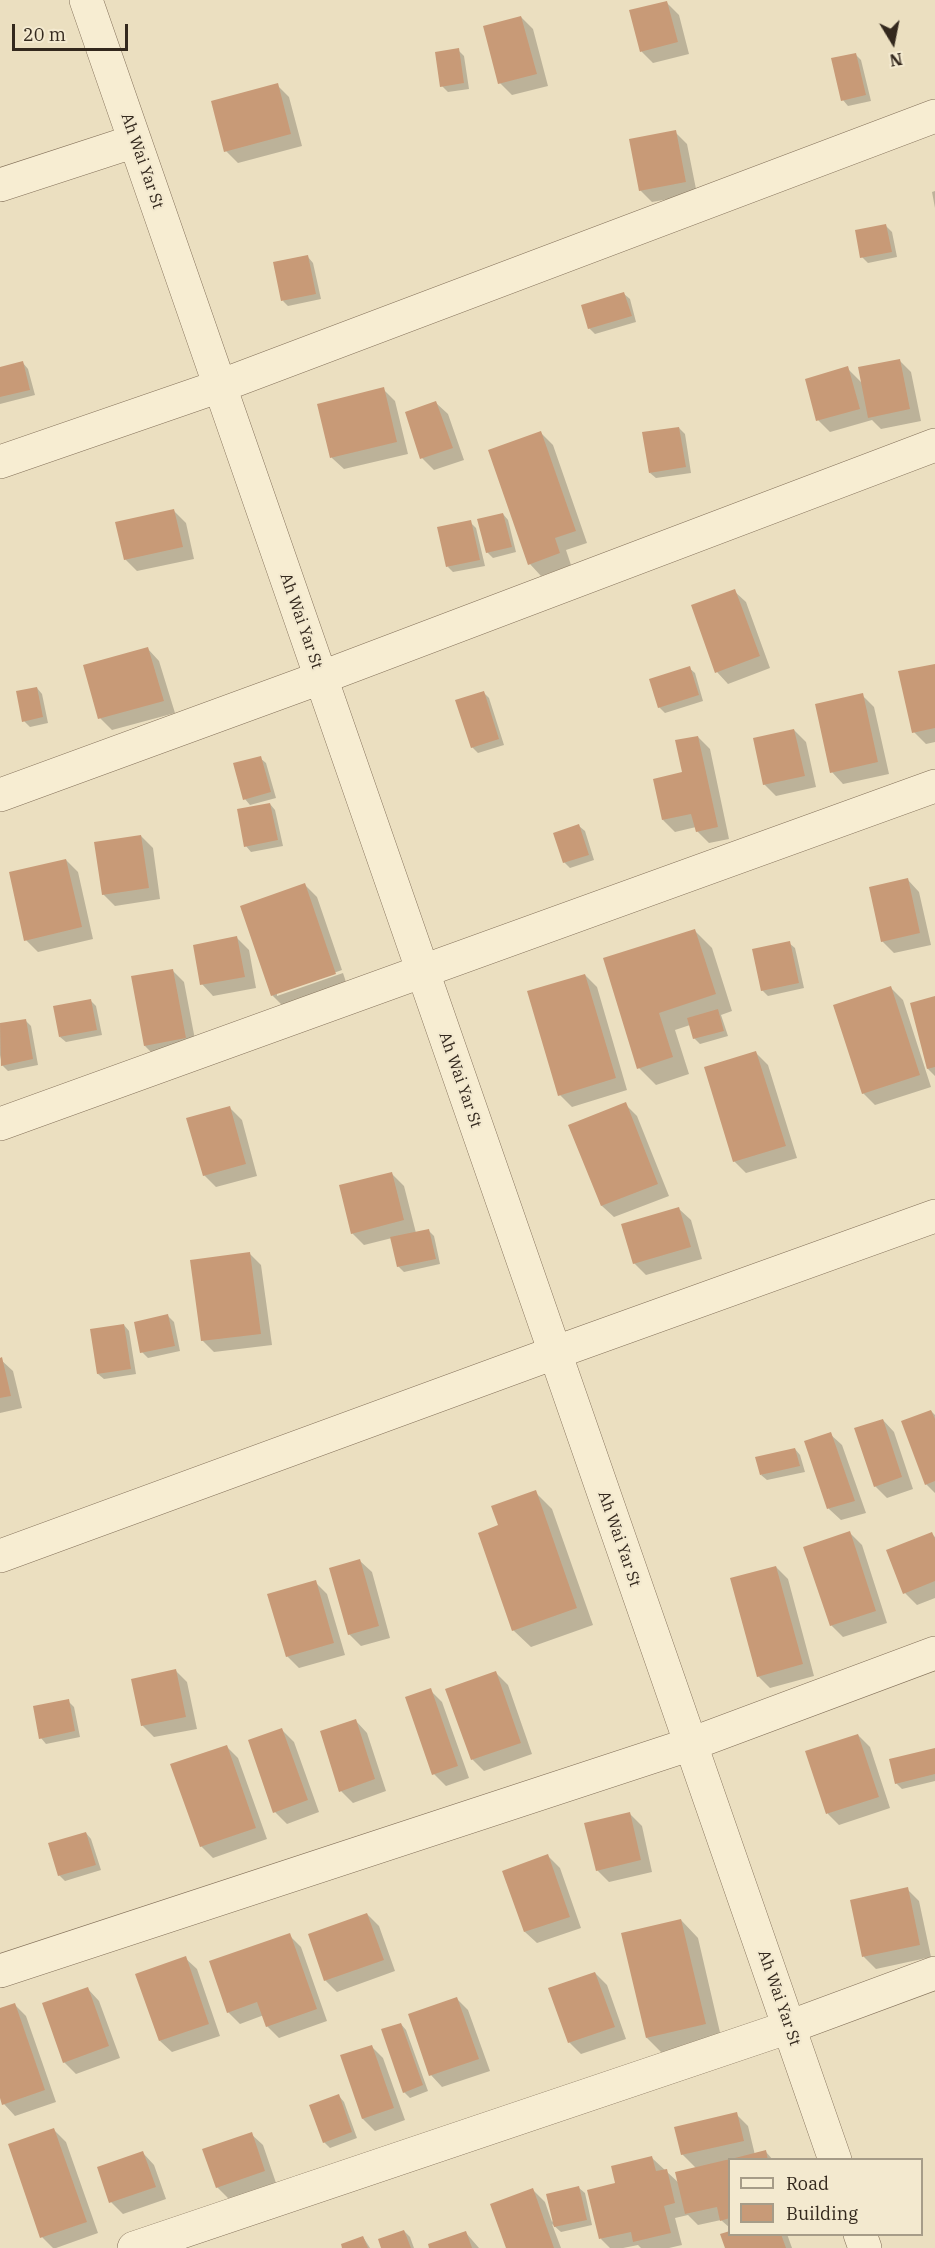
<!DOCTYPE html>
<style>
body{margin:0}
#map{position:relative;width:935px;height:2248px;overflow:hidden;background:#ebdfc0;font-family:"IBM Plex Serif",serif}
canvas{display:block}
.legend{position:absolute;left:728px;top:2158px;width:195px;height:78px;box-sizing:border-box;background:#f3e9cf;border:2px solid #a69c88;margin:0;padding:8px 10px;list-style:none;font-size:18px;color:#33281d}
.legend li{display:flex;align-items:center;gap:12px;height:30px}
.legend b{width:30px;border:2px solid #a69c88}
.north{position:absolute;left:863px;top:12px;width:60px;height:60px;-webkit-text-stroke:4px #f3e9cf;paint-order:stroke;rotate:170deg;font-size:16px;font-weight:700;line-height:24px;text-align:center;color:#33281d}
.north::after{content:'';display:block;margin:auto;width:21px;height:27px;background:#33281d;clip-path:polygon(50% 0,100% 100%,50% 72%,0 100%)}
.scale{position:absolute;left:12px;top:24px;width:116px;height:27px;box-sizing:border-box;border:3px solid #33281d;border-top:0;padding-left:8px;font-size:18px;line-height:21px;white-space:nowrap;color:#33281d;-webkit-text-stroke:4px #f3e9cf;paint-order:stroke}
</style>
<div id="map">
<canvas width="935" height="2248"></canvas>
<ul class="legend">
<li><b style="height:8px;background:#f7edd2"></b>Road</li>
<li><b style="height:16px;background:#c89a77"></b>Building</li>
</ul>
<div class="north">N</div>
<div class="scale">20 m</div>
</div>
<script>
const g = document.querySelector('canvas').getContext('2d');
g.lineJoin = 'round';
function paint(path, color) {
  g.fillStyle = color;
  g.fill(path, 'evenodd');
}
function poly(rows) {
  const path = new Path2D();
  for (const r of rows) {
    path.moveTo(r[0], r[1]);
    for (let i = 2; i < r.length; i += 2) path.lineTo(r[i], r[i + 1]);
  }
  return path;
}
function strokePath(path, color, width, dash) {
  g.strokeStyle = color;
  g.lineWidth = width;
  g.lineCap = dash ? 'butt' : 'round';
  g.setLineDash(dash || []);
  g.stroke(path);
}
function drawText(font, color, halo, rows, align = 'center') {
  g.font = font + ' "IBM Plex Serif",serif';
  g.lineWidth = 4.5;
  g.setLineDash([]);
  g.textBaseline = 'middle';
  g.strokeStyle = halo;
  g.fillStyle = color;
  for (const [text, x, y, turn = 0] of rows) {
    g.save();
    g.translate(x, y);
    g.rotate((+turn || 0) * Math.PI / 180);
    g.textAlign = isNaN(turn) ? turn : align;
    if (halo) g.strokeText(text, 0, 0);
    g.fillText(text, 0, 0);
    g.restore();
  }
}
paint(poly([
 [667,3,679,15,689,54,653,63,642,52,631,11],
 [521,17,533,29,548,86,512,95,500,83],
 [458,50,464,56,469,89,448,92,442,86],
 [855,54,861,60,871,101,848,106,843,100],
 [277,85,289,97,302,146,238,163,226,151],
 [675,132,687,144,697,194,652,202,640,190],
 [935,191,935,208,932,192],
 [886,226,892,232,897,257,868,263,862,257],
 [308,257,313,263,321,299,288,306,283,301],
 [624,294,630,299,636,322,595,334,589,328],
 [899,360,911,372,921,421,881,429,872,420,830,432,818,420,847,368,862,383],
 [23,363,28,369,35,395,0,404,0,368],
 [383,389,395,401,408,454,344,469,332,458,319,405],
 [436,403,448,414,464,460,434,470,422,458,407,413],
 [679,428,685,434,691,473,656,478,650,473],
 [541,433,553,445,587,543,566,550,571,565,541,576,530,564],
 [174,511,186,523,194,559,137,571,125,559],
 [503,514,508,520,516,552,493,558,487,552],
 [470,522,476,528,485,566,453,572,448,567],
 [734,591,746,602,770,668,728,684,717,672],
 [148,649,159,661,175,713,112,730,100,718],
 [935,665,935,742,926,744,914,732],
 [689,668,695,673,703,701,665,713,659,707],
 [37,688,42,694,48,723,30,727,24,721],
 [483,692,489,698,504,745,478,753,472,747],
 [862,695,874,707,889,774,843,784,832,772],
 [794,730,806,742,816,787,776,796,764,784],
 [698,737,710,749,729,839,709,843,697,831,696,827,675,832,663,820],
 [260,758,266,763,276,798,250,805,245,799],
 [270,804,275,810,283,846,251,852,246,846],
 [579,826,585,831,594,860,570,868,564,862],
 [141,836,153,848,160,899,115,906,103,894],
 [66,860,78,872,93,939,38,952,26,940],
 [908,880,919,892,931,945,894,953,882,941],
 [305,885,317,897,342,970,277,993,277,996,343,973,347,985,284,1007,272,995],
 [695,931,712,948,732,1011,721,1015,728,1036,700,1044,694,1038,690,1025,675,1030,689,1074,656,1085,639,1068,604,959],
 [237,938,249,950,256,988,213,996,202,984],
 [789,943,795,948,804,988,768,996,762,990],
 [172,970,184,982,197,1050,157,1058,145,1046],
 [585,975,597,987,627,1090,572,1107,560,1095],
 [891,988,903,1000,931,1087,875,1105,863,1093],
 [935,997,935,1076,928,1069],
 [90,1000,96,1006,102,1035,66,1042,60,1037],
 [25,1020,31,1026,38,1065,8,1071,2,1065,0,1055,0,1025],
 [756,1053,768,1065,797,1158,746,1173,734,1161],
 [625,1104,637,1116,669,1196,614,1217,602,1206,570,1126],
 [230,1108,242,1120,257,1176,216,1187,204,1175],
 [392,1174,404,1186,416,1233,429,1231,434,1236,440,1264,404,1272,398,1266,392,1238,364,1245,352,1233],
 [679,1209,691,1220,702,1259,646,1275,634,1263],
 [249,1253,261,1265,272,1345,214,1352,202,1340],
 [168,1316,174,1322,180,1351,148,1358,142,1352],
 [124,1325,129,1331,136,1374,104,1379,98,1374],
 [0,1359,13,1371,22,1408,0,1413],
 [931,1411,935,1415,935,1493,926,1484],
 [883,1420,894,1432,913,1489,887,1498,875,1486],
 [830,1434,842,1445,866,1513,841,1520,829,1509,806,1442],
 [795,1449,800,1455,805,1472,767,1480,761,1475],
 [535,1492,552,1509,593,1625,531,1647,513,1630,500,1526],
 [850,1533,862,1545,887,1623,843,1637,831,1625],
 [932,1534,935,1537,935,1598,917,1605,905,1593],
 [360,1561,372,1572,390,1638,361,1646,349,1634],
 [776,1567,788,1579,814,1676,770,1688,758,1676],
 [315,1582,327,1594,345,1655,299,1668,287,1656],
 [176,1671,187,1682,197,1729,154,1737,142,1725],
 [496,1673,508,1685,532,1754,484,1771,472,1759],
 [430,1690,442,1702,469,1778,446,1786,434,1774],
 [68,1701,74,1707,80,1737,46,1744,41,1738],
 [356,1721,367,1733,386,1791,353,1803,341,1791],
 [282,1730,294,1742,319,1812,287,1824,275,1812],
 [858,1735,870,1747,890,1808,839,1825,828,1814,807,1752],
 [226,1746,238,1758,267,1839,213,1858,201,1846],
 [935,1749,935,1781,902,1789,896,1783],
 [630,1814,642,1826,652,1872,609,1882,597,1870],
 [86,1833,91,1839,101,1870,65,1881,59,1875],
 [548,1856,560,1868,581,1928,537,1943,525,1932],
 [907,1889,919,1901,931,1957,876,1969,864,1957,852,1901],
 [367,1914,379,1926,395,1971,337,1992,325,1980],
 [681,1920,698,1938,722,2041,664,2055,647,2038],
 [289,1935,301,1947,327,2021,279,2038,267,2026,264,2015,240,2024,228,2012],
 [185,1958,197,1969,220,2036,172,2052,160,2041],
 [595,1973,607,1985,626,2039,581,2054,569,2042],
 [88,1989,99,2001,120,2058,76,2074,64,2062],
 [456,1998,468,2010,490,2071,442,2087,431,2075],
 [14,2004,26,2016,56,2102,15,2116,4,2104,0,2094,0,2010],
 [401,2024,406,2030,428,2091,410,2098,404,2092],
 [371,2046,383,2058,405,2120,375,2131,363,2119,341,2056],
 [339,2096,344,2102,357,2138,330,2148,324,2142],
 [736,2114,748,2126,755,2155,766,2152,773,2160,730,2160,730,2228,721,2220,698,2225,688,2215,675,2218,682,2245,669,2248,641,2248,638,2245,623,2248,610,2248,601,2239,617,2184,652,2158,680,2184,696,2168,682,2154],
 [54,2130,66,2142,98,2233,56,2248,53,2248,42,2237],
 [251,2134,263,2145,276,2183,229,2199,217,2187],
 [143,2153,154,2165,166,2199,123,2214,111,2202],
 [579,2188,585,2193,592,2225,561,2232,552,2224,561,2248,508,2248,533,2190,545,2202,552,2222],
 [404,2231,410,2237,414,2248,383,2248],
 [466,2233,479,2248,431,2248],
 [730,2234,787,2234,792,2248,727,2248],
 [363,2237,370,2248,344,2248]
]), '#0003');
paint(poly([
 [667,1,678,42,640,52,629,10],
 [521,16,537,74,498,84,483,26],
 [459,48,464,83,440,87,435,52],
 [856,53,866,95,841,101,831,58],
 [278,83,291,134,224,152,211,101],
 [676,130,686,182,639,191,629,139],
 [886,224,892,252,860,258,855,230],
 [308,255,316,294,281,301,273,262],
 [624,292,632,316,588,329,581,305],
 [900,359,910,409,868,418,858,367],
 [23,361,30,390,0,397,0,367],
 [848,366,860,409,816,421,805,379],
 [384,387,397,442,330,458,317,404],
 [436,401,453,448,420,459,405,412],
 [679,427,686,467,649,473,642,432],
 [541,431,576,531,555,538,560,553,528,565,488,450],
 [174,509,183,547,124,560,115,522],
 [503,513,512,547,486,553,477,519],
 [471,520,480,560,446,567,437,527],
 [735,589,760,656,715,673,691,605],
 [148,647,164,701,98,719,83,665],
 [935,664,935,728,912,733,898,671],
 [690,666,699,695,658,708,649,679],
 [37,687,43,717,22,722,16,691],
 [484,691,499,739,471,748,455,700],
 [863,693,878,762,830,773,815,704],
 [794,729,805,776,763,785,753,738],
 [698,736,718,827,696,832,691,814,662,820,653,779,682,772,675,740],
 [261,756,271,792,243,800,233,763],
 [270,803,278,840,244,847,237,809],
 [579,824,589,855,563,863,553,833],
 [141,835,149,888,102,895,94,842],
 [66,859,82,927,24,941,9,872],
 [908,878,920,933,881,942,869,887],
 [305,883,336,974,271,996,240,906],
 [695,929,716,994,659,1013,673,1057,637,1069,603,958],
 [237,936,245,977,200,985,193,945],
 [790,941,799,983,761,991,752,949],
 [173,969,186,1038,144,1046,131,976],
 [585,974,616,1078,558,1096,527,991],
 [891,986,920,1075,862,1094,833,1005],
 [935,996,935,1067,927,1069,910,1003],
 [91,999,97,1030,59,1037,53,1006],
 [718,1009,724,1031,693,1039,687,1018],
 [26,1019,33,1059,1,1066,0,1023],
 [756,1051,786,1146,733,1162,704,1067],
 [626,1102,658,1184,601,1206,568,1125],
 [230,1106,246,1164,203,1176,186,1118],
 [392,1172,404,1220,351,1234,339,1185],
 [679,1207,691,1247,633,1264,621,1224],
 [429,1229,436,1259,397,1267,390,1237],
 [250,1252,261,1334,201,1341,190,1260],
 [168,1314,175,1346,140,1353,134,1322],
 [124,1324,131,1369,97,1374,90,1329],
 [2,1357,11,1396,0,1398,0,1358],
 [931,1410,935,1419,935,1481,925,1485,901,1421],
 [883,1419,902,1477,874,1487,854,1428],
 [831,1432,855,1501,827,1509,804,1441],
 [795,1448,800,1466,760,1475,755,1457],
 [536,1490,577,1608,512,1631,478,1533,498,1525,491,1506],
 [850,1531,876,1611,830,1626,803,1547],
 [932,1532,935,1539,935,1581,903,1594,886,1550],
 [360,1559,379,1626,348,1635,329,1568],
 [776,1566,803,1664,757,1677,730,1578],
 [316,1580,334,1643,286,1657,267,1594],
 [176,1669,186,1717,141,1726,131,1679],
 [496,1671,521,1743,471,1760,445,1689],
 [431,1688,458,1766,432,1775,405,1697],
 [69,1699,75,1731,39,1739,33,1706],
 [356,1719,375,1779,339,1792,320,1731],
 [282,1728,308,1800,273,1813,248,1740],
 [858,1734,879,1797,826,1814,805,1751],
 [227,1745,256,1828,200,1847,170,1764],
 [935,1748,935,1774,895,1784,889,1759],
 [630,1812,641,1860,596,1871,584,1823],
 [86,1832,96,1865,58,1876,48,1843],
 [548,1854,570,1917,524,1932,502,1871],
 [908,1887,920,1945,862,1957,850,1900],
 [367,1913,384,1960,324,1981,308,1934],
 [681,1919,706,2024,646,2038,621,1933],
 [290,1933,317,2009,266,2027,257,2002,227,2013,209,1961],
 [186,1956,209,2024,159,2041,135,1974],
 [595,1972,615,2027,568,2043,548,1988],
 [88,1987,109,2046,63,2063,42,2003],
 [457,1997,479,2059,429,2076,408,2014],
 [15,2003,45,2090,2,2105,0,2098,0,2008],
 [401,2023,423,2085,403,2093,381,2029],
 [372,2045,394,2108,362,2119,340,2055],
 [339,2094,352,2132,323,2143,309,2105],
 [737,2112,744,2141,681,2155,674,2127],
 [54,2128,87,2222,40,2238,8,2144],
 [252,2132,265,2171,216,2188,202,2149],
 [766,2150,768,2160,731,2160,731,2159],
 [143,2151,156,2187,109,2203,97,2167],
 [652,2156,656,2171,667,2169,675,2203,664,2206,671,2233,633,2242,631,2232,599,2239,587,2190,615,2183,611,2166],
 [730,2159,730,2218,720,2221,717,2207,685,2214,675,2172],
 [579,2186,587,2220,554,2227,546,2194],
 [533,2188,554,2248,506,2248,490,2204],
 [404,2230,411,2248,381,2248,378,2239],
 [466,2231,472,2248,429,2248,428,2244],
 [730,2231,730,2234,781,2234,786,2248,725,2248,720,2234],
 [363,2236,368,2248,342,2248,341,2244]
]), '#c89a77');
const minor = poly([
 [86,0,835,2160],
 [0,185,135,141],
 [0,462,220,386,935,116],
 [0,795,320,678,935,445],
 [0,1124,935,786],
 [0,1556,554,1353,935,1216],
 [0,1971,691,1744,935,1653],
 [860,2234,865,2248],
 [134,2248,789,2027,935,1973]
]);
strokePath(minor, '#837059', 34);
strokePath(minor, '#f7edd2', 33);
drawText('16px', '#33281d', '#f3e9cf', [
 ["Ah Wai Yar St",142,161,71],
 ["Ah Wai Yar St",301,621,71],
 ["Ah Wai Yar St",460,1080,71],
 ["Ah Wai Yar St",619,1539,71],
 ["Ah Wai Yar St",779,1998,71]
]);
</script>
